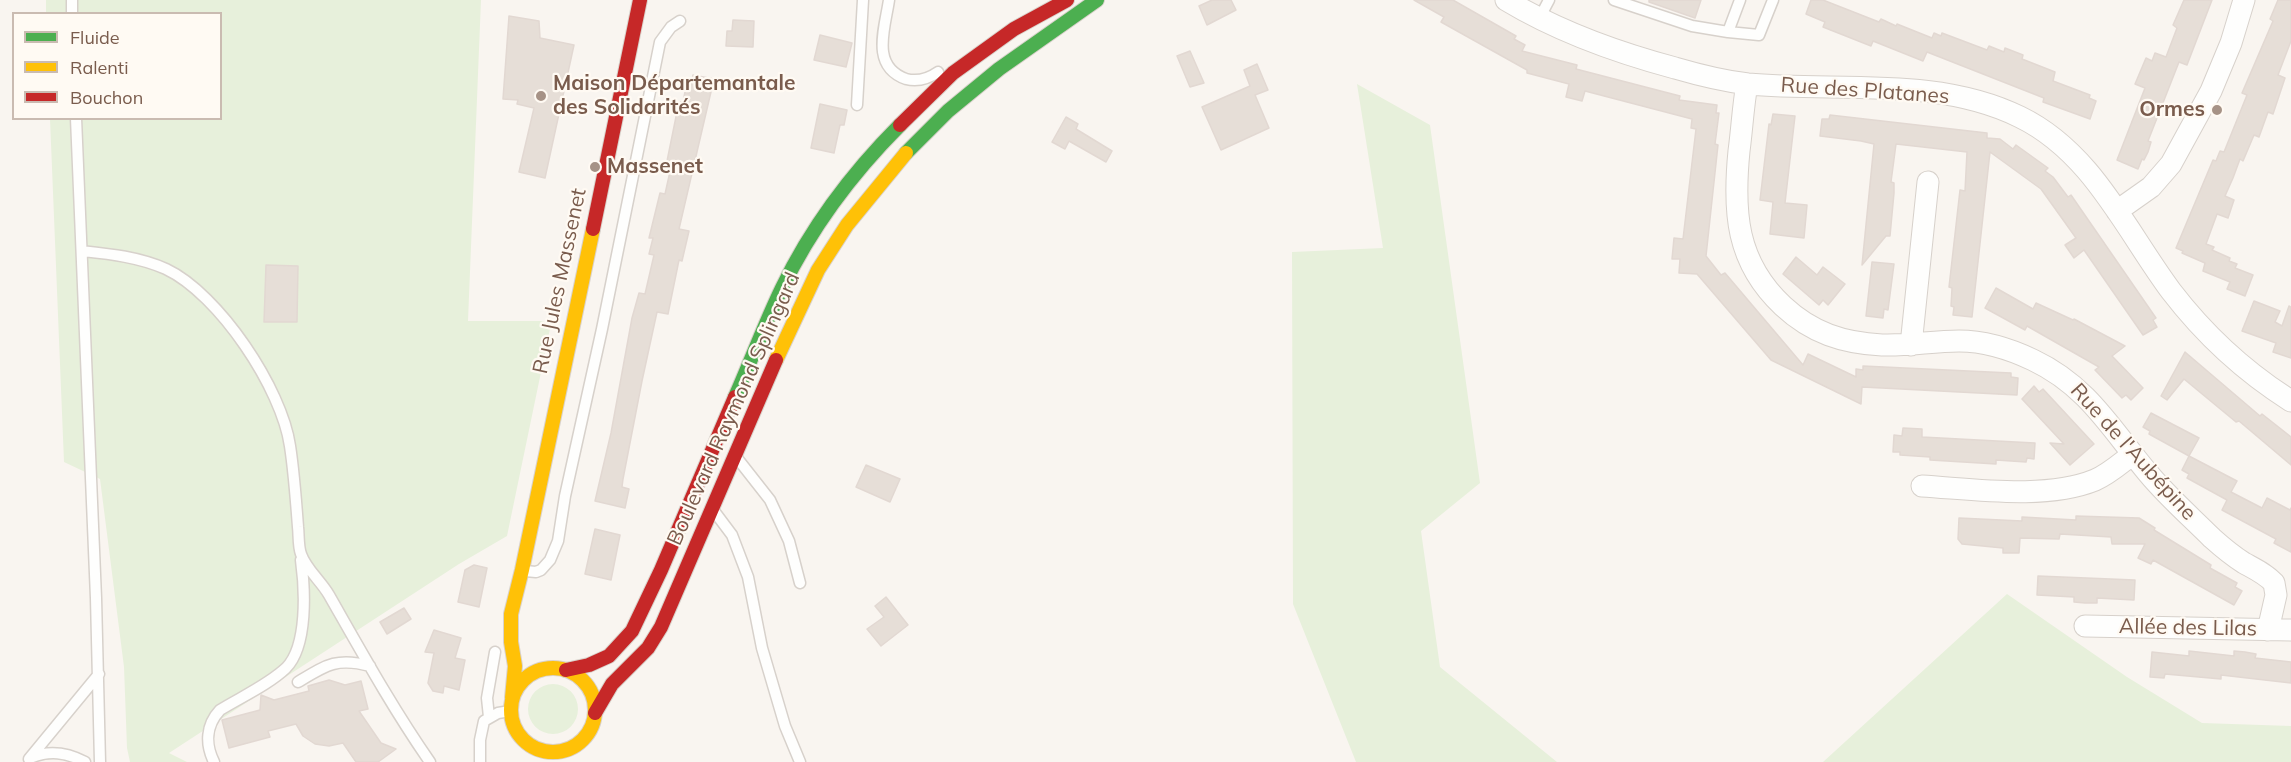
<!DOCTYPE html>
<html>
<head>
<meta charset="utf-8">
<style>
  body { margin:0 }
  #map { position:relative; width:2291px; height:762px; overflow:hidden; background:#f9f5f0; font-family:Mulish,sans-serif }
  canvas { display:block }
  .legend { position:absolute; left:12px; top:12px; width:210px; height:108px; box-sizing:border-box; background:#fffaf3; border:2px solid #cabbb1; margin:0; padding:8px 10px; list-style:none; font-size:18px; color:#7a5c4d }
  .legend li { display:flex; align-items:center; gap:12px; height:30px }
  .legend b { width:30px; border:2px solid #cabbb1 }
</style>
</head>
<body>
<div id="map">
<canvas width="2291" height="762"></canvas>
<ul class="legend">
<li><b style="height:8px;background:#4caf50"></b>Fluide</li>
<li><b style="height:8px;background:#ffc107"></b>Ralenti</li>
<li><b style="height:8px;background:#c62828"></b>Bouchon</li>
</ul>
</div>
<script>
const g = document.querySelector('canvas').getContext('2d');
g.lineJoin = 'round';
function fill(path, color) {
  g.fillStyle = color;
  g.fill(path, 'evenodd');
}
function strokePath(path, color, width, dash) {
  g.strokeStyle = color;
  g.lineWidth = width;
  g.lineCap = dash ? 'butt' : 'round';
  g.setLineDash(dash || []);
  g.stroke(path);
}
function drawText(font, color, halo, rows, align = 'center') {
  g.font = font + ' Mulish,sans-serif';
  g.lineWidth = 4.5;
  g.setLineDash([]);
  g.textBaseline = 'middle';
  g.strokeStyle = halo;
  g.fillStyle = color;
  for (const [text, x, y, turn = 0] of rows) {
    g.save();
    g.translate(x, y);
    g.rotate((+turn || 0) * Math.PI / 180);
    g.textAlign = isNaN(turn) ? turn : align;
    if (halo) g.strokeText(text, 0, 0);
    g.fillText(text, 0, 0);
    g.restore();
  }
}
fill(new Path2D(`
  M46,0H481L468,321H541L551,324L507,536L459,564L169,753L187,762H130L127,748L124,667L100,479L64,462L50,119L220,118V14L46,13Z
  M1357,84L1430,125L1480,483L1421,531L1440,667L1557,762H1356L1293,604L1292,252L1383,248Z
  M2007,594L2127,677L2202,723L2291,726V762H1823Z
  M528 709a25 25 0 1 1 50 0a25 25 0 1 1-50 0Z`), '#e7f0db');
const building = new Path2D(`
  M1212,0H1231L1236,10L1207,25L1199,6Z
  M1414,0H1453L1516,36L1514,39L1525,45L1522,51L1577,65L1576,69L1680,96L1679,100L1717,105L1716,113H1719L1715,144L1718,145L1706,256L1721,275L1725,273L1803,365L1808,354L1856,377V369L1863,370V366L2011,373V377L2018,378L2017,395L1862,387L1861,404L1771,360L1697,274L1679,273L1680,259H1672L1674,238L1683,239L1696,129L1691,128L1692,119L1585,91L1582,101L1566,97L1569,84L1527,73V70L1441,22L1444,17Z
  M1649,0H1701L1695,18L1649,2Z
  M1811,0H1823L1879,22L1881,19L1896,26L1897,24L1932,38L1934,33L1941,36L1942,33L1987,50L1989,46L2004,52L2005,48L2023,55L2022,59L2055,72L2053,81L2090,95L2089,98L2096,101L2090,119L2043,102L2044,98L1927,52L1923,61L1873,41L1871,46L1823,27L1825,22L1806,14Z
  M2184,0H2212L2187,65L2179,62L2148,141L2151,142L2148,152L2144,160L2142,159L2138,169L2117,160L2145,88L2135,84L2146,58L2152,61L2155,53L2166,57L2177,28L2173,25Z
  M2278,0H2291V41L2278,75L2285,78L2273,114L2268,112L2259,137L2254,135L2243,161L2240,159L2233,178L2225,196L2234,200L2228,218L2217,214L2206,244L2214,247L2212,250L2230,258L2229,261L2237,264L2235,268L2253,275L2245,296L2227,289L2230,282L2203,271L2205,263L2182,253L2183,251L2176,248L2213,160L2216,161L2220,151L2224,152L2247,95L2242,93L2273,21L2270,19Z
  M509,16L539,21L540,38L574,45L545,178L519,172L534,108L517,104L518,100L503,99Z
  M733,20L754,21L753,47L726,46L727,31H732Z
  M820,35L852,43L846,67L814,60Z
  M1190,51L1204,83L1190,87L1177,56Z
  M1257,64L1268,90L1255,95L1269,128L1221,150L1202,107L1250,86L1244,70Z
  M693,75L714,79L679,229L689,231L682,261L679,260L668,314L657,312L642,381L623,479L622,487L629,489L625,508L595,501L611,433L632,318L639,293L645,294L654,255L649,254L653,238H649L660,193L665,194L671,167L666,166L679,102H683L685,92L689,93Z
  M820,104L847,110L844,125H840L834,153L811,148Z
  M1773,114L1795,116L1785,203L1807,205L1804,238L1770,234L1773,202L1760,200L1769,124L1771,125Z
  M1830,115L1987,133V138L2000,139L2013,149L2016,145L2048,168L2045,171L2053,177L2068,197L2071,195L2156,318L2153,320L2157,327L2143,335L2084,250L2074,258L2065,245L2076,238L2041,189L1990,152L1972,317L1953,315L1954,307L1951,306L1952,288L1949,287L1960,190L1965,191L1967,152L1896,144L1891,182L1894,183V193L1890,236H1886L1862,265L1874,144L1861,141L1820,136L1822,119H1829Z
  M1066,117L1078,124L1076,129L1112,151L1106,162L1069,141L1065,149L1052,142Z
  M1796,257L1817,275L1823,267L1845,284L1828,305L1823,300L1819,305L1783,274Z
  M1872,262L1894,264L1888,310L1884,309L1883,318L1866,316Z
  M266,265L298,266L297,322H264Z
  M1996,288L2033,309L2036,303L2073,320L2074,319L2125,346L2112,356L2143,388L2131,400L2126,395L2122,398L2095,370L2099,367L2027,326L2025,330L1985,308Z
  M2254,301L2280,311L2275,322L2282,326L2289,306L2291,307V358L2273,352L2276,343L2242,331Z
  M2185,352L2260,416L2262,414L2291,437V465L2239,421L2236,422L2184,379L2167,400L2161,396Z
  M2034,386L2039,392L2043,389L2094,444L2070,465L2050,443L2064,444L2022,399Z
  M2151,413L2199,438L2189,456L2237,481L2231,492L2262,508L2267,498L2290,510L2291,508V552L2274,543L2276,539L2222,510L2227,500L2187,478L2189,474L2182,470L2189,456L2149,434L2150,431L2143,427Z
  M1903,428L1922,429V437L2035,443L2034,459L2027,458L2026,462L1996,460V464L1930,460V457L1900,455V452H1893L1894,435L1902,436Z
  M866,465L900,479L890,502L856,487Z
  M2076,516L2139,518L2155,528L2154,530L2211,565L2210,568L2237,583L2235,587L2242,591L2234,605L2153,560L2151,564L2138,558L2145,544H2112L2111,537L2060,534L2059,539L2020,538L2019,553H2003V548L1962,544L1958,539L1959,518L2022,521V517L2076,520Z
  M595,529L620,535L611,580L585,574Z
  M474,565L487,568L479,607L458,602L465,570Z
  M2038,576L2135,580L2134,600L2097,598V603H2085L2074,602V597L2037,595Z
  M886,597L908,625L881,646L867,629L884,617L875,606Z
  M404,608L411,619L387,634L380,622Z
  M434,630L461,638L455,658L465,660L459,690L444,686L443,693L433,691L428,683L434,653L425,652Z
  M2189,651L2234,656V651L2245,652L2256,654L2255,658L2291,662V683L2221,675V679L2165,674L2164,678L2150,677L2152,652L2189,656Z
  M329,680L345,685L361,681L368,709L359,711L381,743L396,749L378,762H356L343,743L329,746L315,744L303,736L296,724L268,731L270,737L229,748L222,720L260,710L261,695L274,700L309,691L308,686Z`);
fill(building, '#e6ded7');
strokePath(building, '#e2d8d2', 1.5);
const lane = new Path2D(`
  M72,0V14
  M889,0C885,28 870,66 906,79C918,82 928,79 938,72
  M1614,0L1692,26L1728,32L1759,35L1773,0
  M1539,19L1549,0
  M1728,32L1740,0
  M857,105L863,0
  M76,118L96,598L100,762
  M82,251C110,254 139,257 166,269C219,294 282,389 290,446C294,472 296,500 298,527C299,535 298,546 301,554C306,569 321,581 329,595C361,651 393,709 430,762
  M737,458L770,500L789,541L800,583
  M714,511L732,535L748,577L762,648L785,726L800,762
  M525,571L536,572L541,570L550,560L558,541L565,496L602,329L660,42L671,27L680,21
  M298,682C326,665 337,657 370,666
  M489,717L487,698L495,652
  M30,758C49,750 66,752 85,762
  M29,759L99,674
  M214,762C205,744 206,725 220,710C241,697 268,685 286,668C308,646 305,589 301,560
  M480,762V740L484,721L498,713L510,711`);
const street = new Path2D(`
  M1506,0C1559,32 1615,52 1675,68C1699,75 1723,81 1748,84C1837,92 1937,76 2020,117C2092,152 2125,229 2171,291C2204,334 2245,372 2291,401
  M1747,84C1743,106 1742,129 1739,151C1733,212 1736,262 1783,306C1812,333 1843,343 1882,345C1908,346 1933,341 1959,341C1985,341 2010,349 2033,360C2088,386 2111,429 2148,473C2167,496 2191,517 2212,538C2222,547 2233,556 2244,563C2255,569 2266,574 2274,583L2276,595L2268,630
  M2117,211L2151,187L2171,164L2211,91L2231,43L2244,0
  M1911,345L1928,182
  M1922,486C1973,489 2046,500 2095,480C2109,474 2121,463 2133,454
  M2085,626L2291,630`);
const fast = new Path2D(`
  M906,153L948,111L999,69L1097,0
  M735,397C751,361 765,323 782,288C811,228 853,172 900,125`);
const slow = new Path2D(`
  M776,360L818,270L847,225L906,153
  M511 710a42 42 0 1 1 84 0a42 42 0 1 1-84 0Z
  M512,698L515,666L511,642V614L522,570L593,229`);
const jam = new Path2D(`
  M900,125L953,73L1014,29L1067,0
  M593,229L640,0
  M566,670L589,665L609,656L632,631L661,570L735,397
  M595,713L612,684L648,648L661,627L776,360`);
strokePath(lane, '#d7d1cb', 13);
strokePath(street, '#d7d1cb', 23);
strokePath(fast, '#d9d2cb', 16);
strokePath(slow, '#d9d2cb', 16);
strokePath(jam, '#d9d2cb', 16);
strokePath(lane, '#fefefd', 10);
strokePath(street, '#fefefd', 21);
strokePath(fast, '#4caf50', 14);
strokePath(slow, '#ffc107', 14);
strokePath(jam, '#c62828', 14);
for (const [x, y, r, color] of [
  [541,96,6,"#a69286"],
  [2217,110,6,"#a69286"],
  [595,167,6,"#a69286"]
]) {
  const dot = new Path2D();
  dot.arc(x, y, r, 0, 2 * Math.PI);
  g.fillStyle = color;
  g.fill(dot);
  strokePath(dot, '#fffaf3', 2);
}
drawText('bold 21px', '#7a5c4d', '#fffaf3', [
  ["Maison Départemantale",553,84],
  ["des Solidarités",553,108],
  ["Ormes",2205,110,"right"],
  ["Massenet",607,167]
], 'left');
drawText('21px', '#7a5c4d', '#fffaf3', [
  ["Rue des Platanes",1865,91,4],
  ["Rue Jules Massenet",560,281,-78],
  ["Boulevard Raymond Splingard",734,409,-66],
  ["Rue de l'Aubépine",2133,452,48],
  ["Allée des Lilas",2188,628,1]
]);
</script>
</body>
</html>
